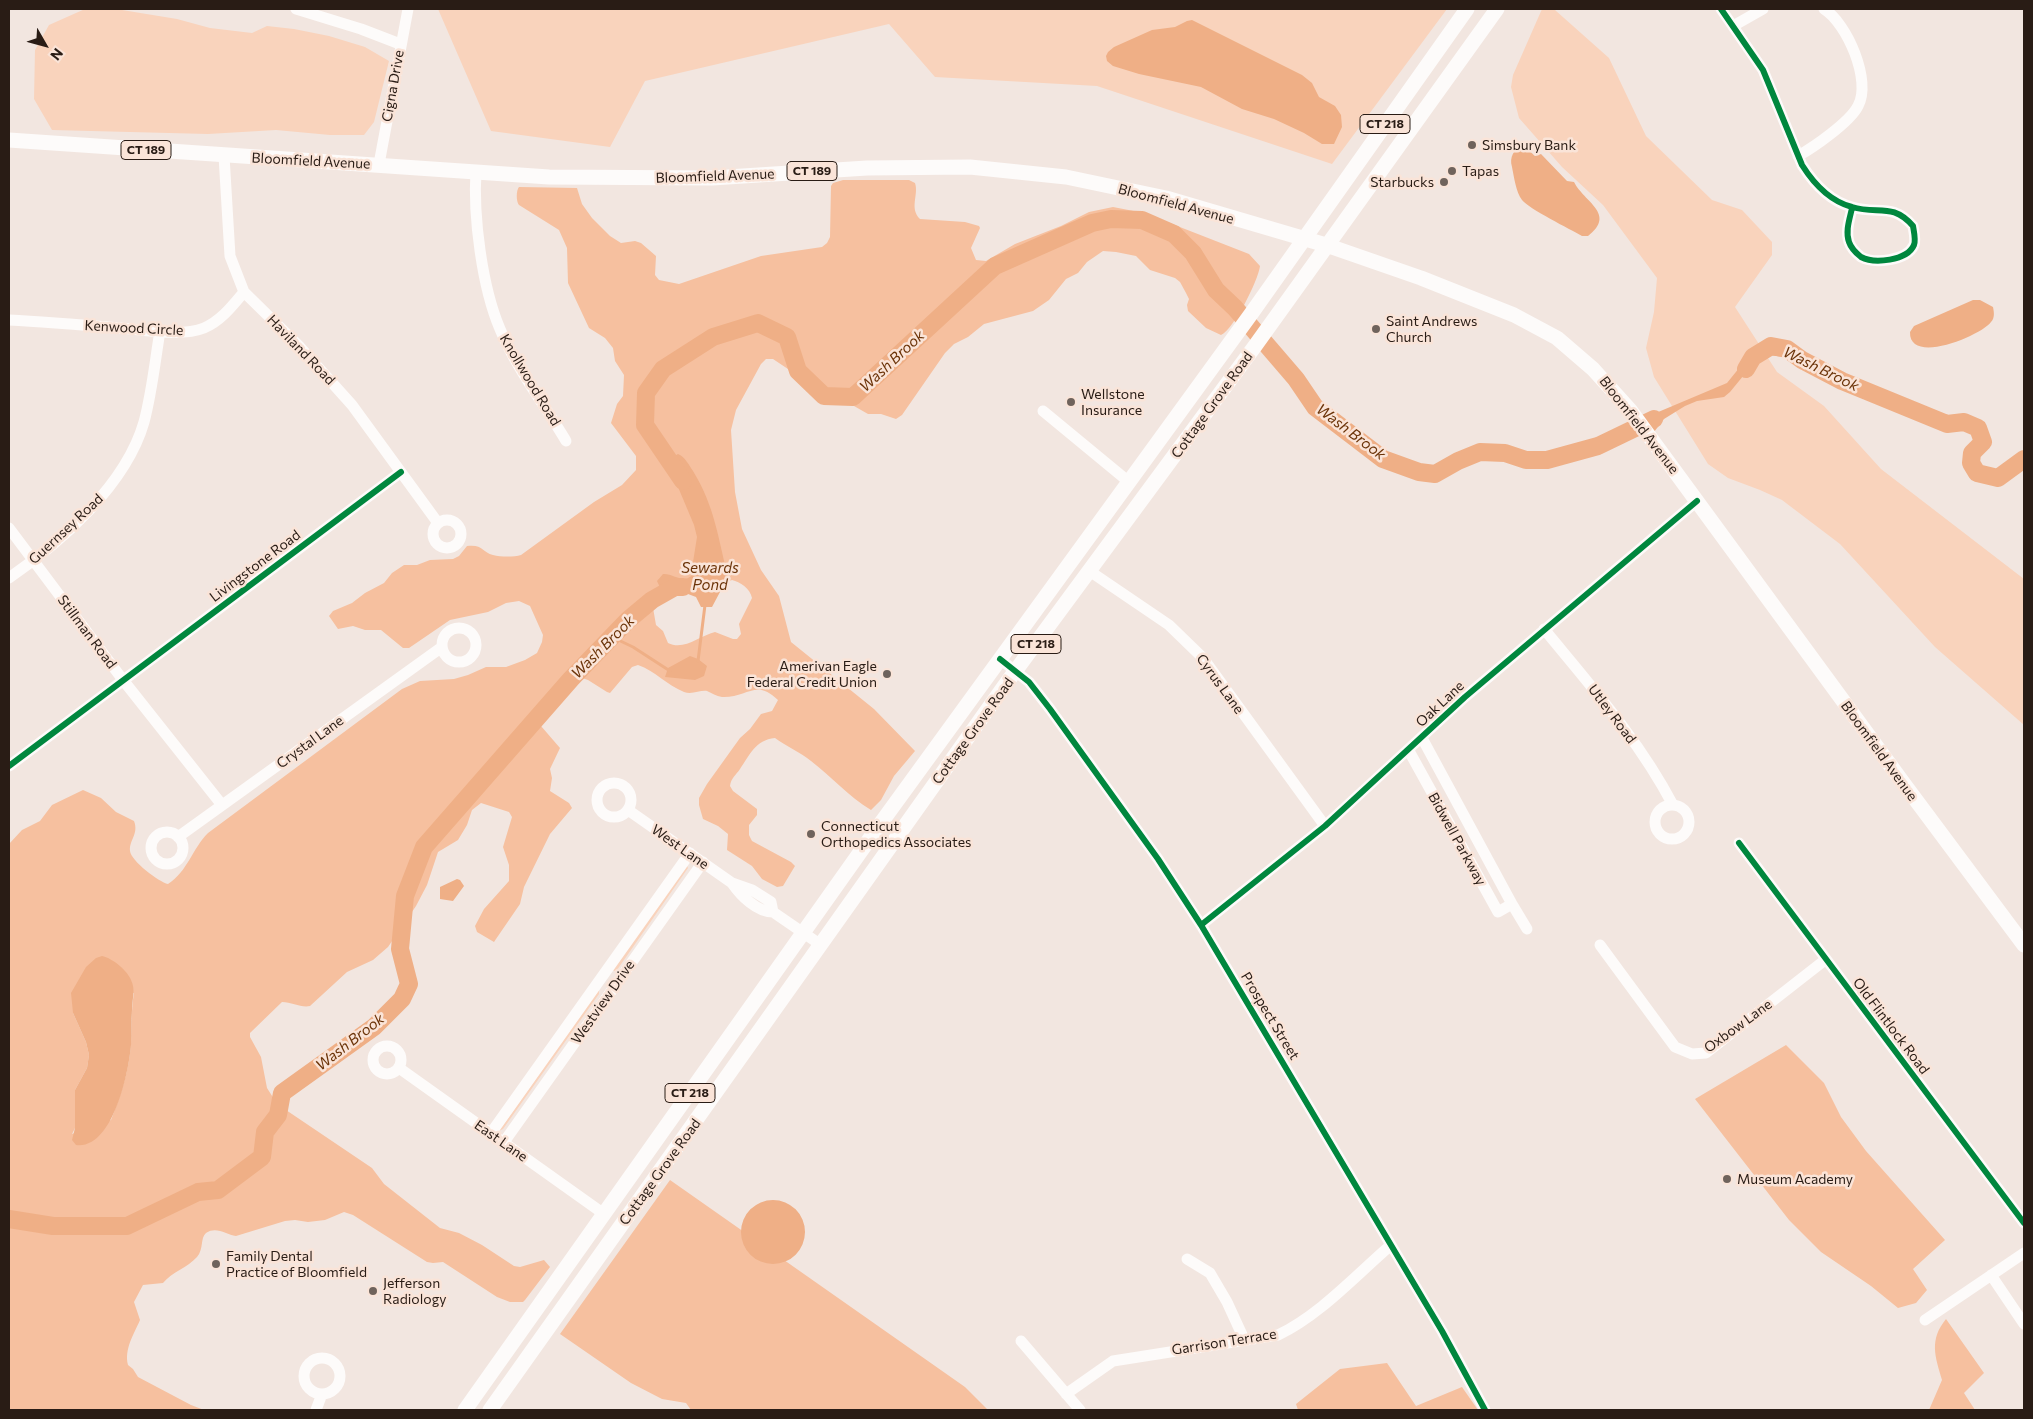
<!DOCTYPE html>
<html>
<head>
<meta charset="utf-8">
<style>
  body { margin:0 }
  #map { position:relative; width:2033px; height:1419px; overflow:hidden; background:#f2e6e0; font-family:Commissioner,sans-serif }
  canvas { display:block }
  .frame { position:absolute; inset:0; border:10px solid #291c15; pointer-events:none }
  .north { position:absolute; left:20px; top:20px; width:50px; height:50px; -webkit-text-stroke:4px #fae4d8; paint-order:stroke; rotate:128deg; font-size:14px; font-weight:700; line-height:20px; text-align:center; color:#291c15 }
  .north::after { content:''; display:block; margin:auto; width:18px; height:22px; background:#291c15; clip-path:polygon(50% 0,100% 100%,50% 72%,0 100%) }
</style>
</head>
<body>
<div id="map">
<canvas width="2033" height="1419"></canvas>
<div class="frame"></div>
<div class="north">N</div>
</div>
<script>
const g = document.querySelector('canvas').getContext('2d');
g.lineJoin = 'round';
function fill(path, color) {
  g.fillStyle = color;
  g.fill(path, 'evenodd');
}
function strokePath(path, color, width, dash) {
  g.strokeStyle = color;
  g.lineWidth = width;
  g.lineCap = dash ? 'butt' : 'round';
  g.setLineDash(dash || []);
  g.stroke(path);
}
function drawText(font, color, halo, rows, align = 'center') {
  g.font = font + ' Commissioner,sans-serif';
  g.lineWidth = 5;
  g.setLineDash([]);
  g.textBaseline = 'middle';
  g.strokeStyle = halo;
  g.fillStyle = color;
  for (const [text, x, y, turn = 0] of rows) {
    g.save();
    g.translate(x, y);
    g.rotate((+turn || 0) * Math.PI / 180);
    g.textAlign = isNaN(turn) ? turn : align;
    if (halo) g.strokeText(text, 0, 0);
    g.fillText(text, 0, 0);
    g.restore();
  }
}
fill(new Path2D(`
  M85,9H116L177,19L210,28L252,33L267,26L294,29L329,36L365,47L389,61L374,122L364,135H330L276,130L208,134L52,130L34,99L35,50L49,25Z
  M438,9H1447L1332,164L1097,86L935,77L889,24L645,81L610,147L491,131Z
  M1542,9L1555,10L1609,58L1646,136L1712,200L1742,210L1772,242V255L1735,307L1777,372L1824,406L1881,469L2024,579V725L1935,647L1840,544L1782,500L1760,490L1728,478L1708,464L1654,377L1646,348L1654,312L1657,278L1603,205L1562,167L1519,118L1511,87L1513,75Z
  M686,864L688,868L617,970L614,971L612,969Z
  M599,989V994L503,1129L499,1131Z`), '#f9d3bc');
fill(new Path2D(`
  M843,180H909L915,183C919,195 909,208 920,219L965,222L979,226L980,228L971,248L976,260L986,261L1015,244L1061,226L1089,212L1113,207L1144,213L1249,254L1260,266C1258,281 1234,329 1221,335L1206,328L1188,311L1187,305L1189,299L1186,293L1180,282L1175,278L1150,270L1136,256L1116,252L1103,251L1087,262L1078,273L1066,279L1049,300L1033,311L984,324L968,337L954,344L945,353L902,415L896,419L881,414H868L833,394L813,390L794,373L773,359H766L761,364L736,410L731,430L735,492L742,529L761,570L779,596L791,642L874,709L915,751L894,776L881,800L871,810C849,797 831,776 811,761C800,752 786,746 775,738C755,740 750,755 740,769C736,775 731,778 730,786L733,791L757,809V815L749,825V835L752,841L791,862L795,866L783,886L777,887L762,879L752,866L727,850L728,834L718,826L703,819L699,805V798L707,784L740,738L750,729L761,714L772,711L778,700C756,678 747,698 722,697C716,696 712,693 707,691C700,690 692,695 684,692C667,685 655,671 638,665L632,667L610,693L607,692L588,680L582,678L558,702L541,726L560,748L550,769L552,778L550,791L569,803L572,808L550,834L524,887L520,904L496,939L494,942L477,932L475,926L484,909L509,881V865L503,847L512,817L509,812L481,803L472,810L467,825L458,840L438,852L427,885L416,906L388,947L373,960L347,972L310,1006C301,1008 292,1002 282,1002L250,1033V1037L261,1057L267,1088L274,1099L286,1110L372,1168L384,1184L440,1228L459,1233L482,1245L514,1266L520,1267L544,1260L550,1267L525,1300L523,1302H510L497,1297L443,1262L433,1263L427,1262L353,1215L344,1212L325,1220L308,1222L295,1220L285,1221L236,1236C226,1235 217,1226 206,1233C200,1238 204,1249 197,1257C187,1268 172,1272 163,1283L143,1285L134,1302L140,1320C134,1334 124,1349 128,1365L133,1369L138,1377L191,1405L204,1410H9V844L22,830L40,821L52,805L83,790L101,798L116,812L134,821C139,834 129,840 130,851C131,861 159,882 168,884C188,871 192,849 208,833L402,689L420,681L454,679L468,675L486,667H506L525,660L537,653L542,642L543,635L530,606L519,601L506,603L488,612L450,620L409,648H403L381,630H365L353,626L338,629L329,616L333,611L352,603L365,593L384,583L392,573L404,565H417L430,560L453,559L459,556L467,546C483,544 482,552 493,555C501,557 514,557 521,555L594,502L622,485L636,470V456L611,423L617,404L623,396L624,375L615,361L613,348L605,338L589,328L568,283L567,248L559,230L519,205C516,202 516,190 519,187L577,188L582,204L592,218L610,236L621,243L635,241L641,243L656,256L655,275L659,280L679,284L761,256L822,247L827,243L830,237L831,186L833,183ZM732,580C740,582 750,588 752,598L739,624L741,634L737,639H733L715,632C699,636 684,651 668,643L663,631L656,625L652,602L672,591L696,595ZM134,993C131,1010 132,1026 131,1044C129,1070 121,1095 111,1120L72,1134L75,1128V1090L87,1068L89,1055L86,1042L73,1013Z
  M1786,1045L1824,1083L1841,1117L1866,1151L1945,1240L1913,1269L1927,1290L1916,1303L1898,1308L1871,1286L1821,1252L1789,1220L1695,1099Z
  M670,1180L965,1387L988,1410H691L686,1403L662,1399L631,1383L560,1334Z
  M1946,1319L1984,1373L1964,1393L1975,1410H1929L1942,1380C1935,1356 1929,1340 1946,1319Z
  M1387,1363L1416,1406L1462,1387L1478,1410H1298L1296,1404L1340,1369Z`), '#f6c09f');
fill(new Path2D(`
  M1192,20L1302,75L1312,83L1319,97L1335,106L1341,115L1342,127L1334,144H1322L1304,133L1274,119L1242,109L1201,87L1139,74L1113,66L1107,61L1106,56L1108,52L1114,47L1152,30L1175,27L1187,21Z
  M1523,145L1535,156L1541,154L1567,181L1574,182C1584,202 1617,214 1588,236H1582C1570,229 1529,209 1522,200C1516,192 1514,177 1512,167C1509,157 1514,149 1523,145Z
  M1973,300H1980L1993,307C1994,312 1995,318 1991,322C1982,335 1909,366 1910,332L1914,326Z
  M1784,346L1811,357L1807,365L1793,358L1768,355L1757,359L1730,392L1724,397L1697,401L1685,406L1664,419L1654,432L1644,418L1727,383L1748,357L1753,353Z
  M678,454C685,457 689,465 693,471C715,507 718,538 728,577L712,607H701L696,597L688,594L665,598L657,581L663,574C674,573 684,586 694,573L693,562L697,537L694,525L678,487L668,470L671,458Z
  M690,656L698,659L707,666L704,676L695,680L665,677L668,668Z
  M457,879L460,880L464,886L453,901L440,899V887Z
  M102,956C112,958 127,970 131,980C136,990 132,999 132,1010C131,1022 132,1033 131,1045C129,1071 113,1150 76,1145L72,1140L75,1128V1090L87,1068L89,1055L86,1042L73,1013L71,993L86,967L96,958Z
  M741 1232a32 32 0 1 1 64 0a32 32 0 1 1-64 0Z`), '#efaf86');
strokePath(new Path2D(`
  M612,637L633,647L670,671
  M698,661L705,605`), '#efaf86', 3);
strokePath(new Path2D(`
  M1746,369L1753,357L1771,346L1787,349L1802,360L1842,381L1947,424L1964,422L1978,428L1983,442L1972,453L1971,463L1977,473L1998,478L2024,459
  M683,481L645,425L646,393L663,369L713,337L758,323L787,337L798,371L824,396L853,397L995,266L1092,223L1111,219L1142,220L1174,234L1193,253L1216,290L1235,308L1296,379L1315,407L1383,459L1419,472L1435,474L1458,461L1480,452L1505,453L1526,460H1547L1598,446L1654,419
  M9,1219L53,1226H127L198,1192L218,1190L262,1157L265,1132L278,1115L282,1093L374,1027L402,999L409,984L400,949L405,896L424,847L571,679L628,620L652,600L675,587H683`), '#efaf86', 18);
strokePath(new Path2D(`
  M296,9L361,29L400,44
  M1721,9L1763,70L1802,165C1814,184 1829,201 1852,207C1878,215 1892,202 1913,226C1914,232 1916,240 1914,245C1907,261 1874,264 1861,257C1856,253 1851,248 1849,242C1845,231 1850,218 1852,208
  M1733,26L1763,9
  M224,156L230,256L244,292L299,346L352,405L438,523
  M1798,156C1814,147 1850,122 1858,106C1872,81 1847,23 1824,9
  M379,164L408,9
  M476,171C473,216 482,287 500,329C516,368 544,404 566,441
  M9,320C46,322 83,325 120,328C144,330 182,337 204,328C221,321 233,305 244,292
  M1043,411L1129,482
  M433 534a14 14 0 1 1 28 0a14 14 0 1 1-28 0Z
  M9,528L123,680L222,805
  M1088,570L1169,625L1203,658L1325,826
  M9,578C61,542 126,485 144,422C152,392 155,361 160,331
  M442 645a17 17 0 1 1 34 0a17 17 0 1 1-34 0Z
  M1544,629C1590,685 1639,740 1673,805
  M1000,659L1029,682L1050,709L1158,859L1201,925L1442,1331L1485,1410
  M1409,751L1498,912L1512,904L1422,738
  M9,766L401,472
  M597 800a17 17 0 1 1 34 0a17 17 0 1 1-34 0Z
  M1655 822a17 17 0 1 1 34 0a17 17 0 1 1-34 0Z
  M628,810L732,883L752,890L771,902L773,912
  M151 848a16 16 0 1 1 32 0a16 16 0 1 1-32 0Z
  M178,837L442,647
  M1739,843L2024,1223
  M732,883C741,896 757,912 773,912L821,945
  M1512,904L1527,929
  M1201,925L1325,826L1465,697L1697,501
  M1600,945L1675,1047L1692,1054L1706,1053L1825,960
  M373 1060a14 14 0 1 1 28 0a14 14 0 1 1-28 0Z
  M399,1068L604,1214
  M491,1133L690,853
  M504,1142L703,862
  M1187,1259L1210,1273L1227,1302L1244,1339
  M1991,1275L2024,1324
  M1925,1320L2024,1253
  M1021,1341L1080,1410
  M304 1376a18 18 0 1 1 36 0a18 18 0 1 1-36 0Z
  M1066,1394L1113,1361L1278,1335C1320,1315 1356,1275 1391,1245
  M316,1410L322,1394`), '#fdfbfa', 11);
strokePath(new Path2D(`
  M9,140L549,177L712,178L867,168L970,167L1066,177L1166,198L1326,245L1421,278L1514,315L1557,338L1593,369L1630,410L1904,784L2024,945
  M465,1410L878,827L1251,314L1467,9
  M490,1410L1005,685L1255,346L1497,9`), '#fdfbfa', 15);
strokePath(new Path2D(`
  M1721,9L1763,70L1802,165C1814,184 1829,201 1852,207C1878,215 1892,202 1913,226C1914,232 1916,240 1914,245C1907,261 1874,264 1861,257C1856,253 1851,248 1849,242C1845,231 1850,218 1852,208
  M1000,659L1029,682L1050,709L1158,859L1201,925L1442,1331L1485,1410
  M9,766L401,472
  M1739,843L2024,1223
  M1201,925L1325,826L1465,697L1697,501`), '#00873e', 6);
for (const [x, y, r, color] of [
  [1472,145,5,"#6f635c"],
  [1452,171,5,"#6f635c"],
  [1444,182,5,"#6f635c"],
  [1376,329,5,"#6f635c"],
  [1071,402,5,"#6f635c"],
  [887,674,5,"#6f635c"],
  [811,834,5,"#6f635c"],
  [1727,1179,5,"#6f635c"],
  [216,1264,5,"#6f635c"],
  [373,1291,5,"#6f635c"]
]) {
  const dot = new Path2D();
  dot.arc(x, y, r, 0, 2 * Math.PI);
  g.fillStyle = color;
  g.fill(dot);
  strokePath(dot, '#fae4d8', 2);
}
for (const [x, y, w] of [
  [1385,124,50],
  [146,150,50],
  [812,171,50],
  [1036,644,50],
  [690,1093,50]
]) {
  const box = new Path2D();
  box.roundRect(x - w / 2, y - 9.5, w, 19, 4);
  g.fillStyle = '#fae4d8';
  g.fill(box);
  strokePath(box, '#291c15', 1);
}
drawText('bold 12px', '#291c15', null, [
  ["CT 218",1385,124],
  ["CT 189",146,150],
  ["CT 189",812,171],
  ["CT 218",1036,644],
  ["CT 218",690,1093]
]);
drawText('14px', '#291c15', '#fae4d8', [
  ["Cigna Drive",393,86,-80],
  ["Bloomfield Avenue",311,161,3],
  ["Bloomfield Avenue",715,176,-2],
  ["Bloomfield Avenue",1176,204,15],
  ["Kenwood Circle",134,328,3],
  ["Haviland Road",301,350,46],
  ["Knollwood Road",530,380,59],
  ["Cottage Grove Road",1212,405,-54],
  ["Bloomfield Avenue",1639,425,52],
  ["Guernsey Road",66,529,-43],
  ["Livingstone Road",255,566,-37],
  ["Stillman Road",87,632,53],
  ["Cyrus Lane",1220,684,54],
  ["Oak Lane",1440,704,-43],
  ["Utley Road",1612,714,53],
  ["Cottage Grove Road",973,731,-54],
  ["Crystal Lane",310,742,-36],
  ["Bloomfield Avenue",1879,751,54],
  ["Bidwell Parkway",1457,839,61],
  ["West Lane",680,847,35],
  ["Westview Drive",603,1002,-55],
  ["Prospect Street",1270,1016,59],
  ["Oxbow Lane",1738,1026,-36],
  ["Old Flintlock Road",1891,1026,53],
  ["East Lane",501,1141,35],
  ["Cottage Grove Road",660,1172,-54],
  ["Garrison Terrace",1224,1342,-9]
]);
drawText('14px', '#291c15', '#fae4d8', [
  ["Simsbury Bank",1482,145],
  ["Tapas",1462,171],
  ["Starbucks",1434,182,"right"],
  ["Saint Andrews",1386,321],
  ["Church",1386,337],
  ["Wellstone",1081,394],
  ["Insurance",1081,410],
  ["Amerivan Eagle",877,666,"right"],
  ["Federal Credit Union",877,682,"right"],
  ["Connecticut",821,826],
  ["Orthopedics Associates",821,842],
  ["Museum Academy",1737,1179],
  ["Family Dental",226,1256],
  ["Practice of Bloomfield",226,1272],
  ["Jefferson",383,1283],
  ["Radiology",383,1299]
], 'left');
drawText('italic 15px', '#6c3409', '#fae4d8', [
  ["Wash Brook",892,361,-43],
  ["Wash Brook",1821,369,26],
  ["Wash Brook",1351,432,37],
  ["Sewards",710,568],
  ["Pond",710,585],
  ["Wash Brook",603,647,-45],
  ["Wash Brook",350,1042,-38]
]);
</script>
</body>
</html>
